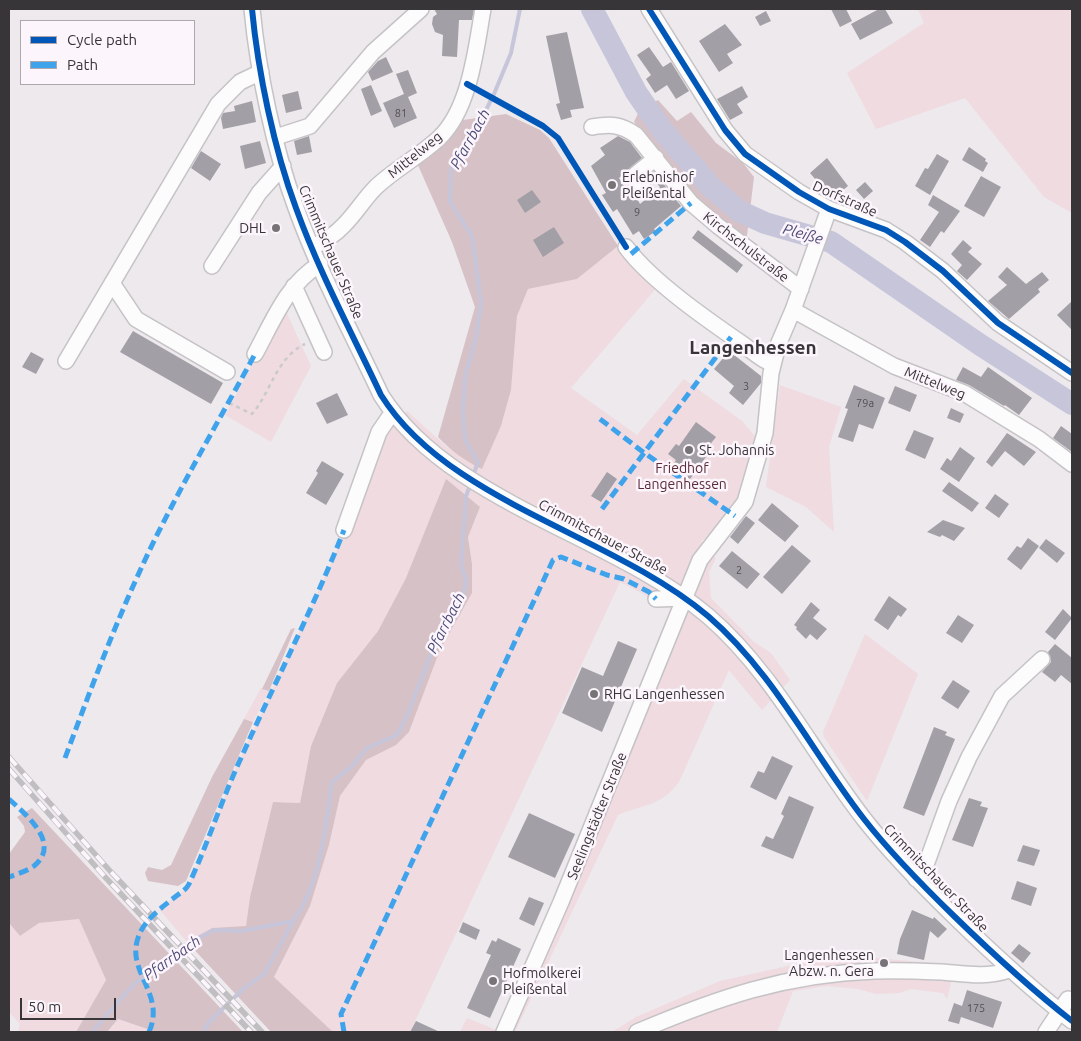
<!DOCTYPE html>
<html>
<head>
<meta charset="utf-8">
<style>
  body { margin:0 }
  #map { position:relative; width:1081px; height:1041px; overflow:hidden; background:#ede9ed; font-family:Ubuntu,sans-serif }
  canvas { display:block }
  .frame { position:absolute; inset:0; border:10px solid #383538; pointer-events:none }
  .legend { position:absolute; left:20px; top:20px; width:175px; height:65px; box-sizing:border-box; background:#fcf5fc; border:1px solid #aea8ae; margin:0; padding:6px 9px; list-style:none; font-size:15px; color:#383538 }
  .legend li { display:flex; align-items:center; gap:10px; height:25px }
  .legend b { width:25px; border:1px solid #aea8ae }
  .scale { position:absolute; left:20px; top:998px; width:96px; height:22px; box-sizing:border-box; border:2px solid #383538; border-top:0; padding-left:6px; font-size:15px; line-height:18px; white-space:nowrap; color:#383538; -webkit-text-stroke:4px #fcf5fc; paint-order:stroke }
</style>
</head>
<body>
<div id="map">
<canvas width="1081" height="1041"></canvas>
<div class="frame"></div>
<ul class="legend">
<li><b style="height:6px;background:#0057b8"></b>Cycle path</li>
<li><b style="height:6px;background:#3fa3ec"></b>Path</li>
</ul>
<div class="scale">50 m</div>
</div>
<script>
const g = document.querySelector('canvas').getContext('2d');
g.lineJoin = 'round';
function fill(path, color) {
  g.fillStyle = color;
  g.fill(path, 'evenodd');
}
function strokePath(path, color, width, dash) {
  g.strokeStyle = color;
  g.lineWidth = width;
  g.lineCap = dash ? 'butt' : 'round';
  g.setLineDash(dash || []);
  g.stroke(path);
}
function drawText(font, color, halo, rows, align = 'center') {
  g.font = font + ' Ubuntu,sans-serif';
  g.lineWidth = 5;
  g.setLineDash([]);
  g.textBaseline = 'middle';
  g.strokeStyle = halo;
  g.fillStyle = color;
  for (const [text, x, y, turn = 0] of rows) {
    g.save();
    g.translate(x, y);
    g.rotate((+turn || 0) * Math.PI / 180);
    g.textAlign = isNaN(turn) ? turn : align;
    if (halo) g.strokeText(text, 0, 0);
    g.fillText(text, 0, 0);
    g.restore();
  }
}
fill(new Path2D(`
  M918,9H1072V213L1044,197L965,98L876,129L847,73L924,23Z
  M618,246L638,270L658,286L571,388L637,435L684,379L742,421L757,439L745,486L734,509L701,542L716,558L709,572L711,598L754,642L771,653L790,680L762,710L729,670L679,782C660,807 644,804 618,815L515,1032H505L601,809L671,608L620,582L410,1032H333L274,977L310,906L329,845L340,796L366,760L396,745L409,732L440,650L472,593V565L468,537L480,507L406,578L378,631L337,683L311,746L300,803L273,802L250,897L246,927L212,928L187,942L159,909L188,887L239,761L335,555L384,438L407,411L448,448L482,469L501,426L511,390L517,316L528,289L577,279Z
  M284,307L311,366L271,442L225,415Z
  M780,385L841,407L829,447L834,532L806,507L766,487Z
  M865,634L918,674L867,801L824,737L823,732Z
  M261,688L269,691L253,722L244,719Z
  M79,919L106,980L76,1032H18L20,1024L9,1012V923L20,936L39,923Z
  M853,956L955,965L947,999L943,993L911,989L899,993L876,994L858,989L827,986L793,991L777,1032H612L636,1017L720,981L806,962Z
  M467,1018L501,1032H460Z
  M118,1019L156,1032H107Z`), '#efdbe0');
fill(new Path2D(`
  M658,100L677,121L691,112L716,143L743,163L754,177L746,244L701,204L634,122L640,109Z
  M506,114L540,130L549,138L618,246L577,279L528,289L517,316L511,390L501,426L482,469C465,461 451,451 438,437L475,307L452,242L417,163L448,139L463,120Z
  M446,479L480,507L468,537L472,564V593L440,650L409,732L396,745L366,760L340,796L329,845L310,906L274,977L333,1032H271L187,942L212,928L246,926L250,897L273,802L300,803L311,746L337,683L378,631L406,578Z
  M295,628L269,691L262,689L291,629Z
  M244,719L253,722L186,881L178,886L148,881L145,873L148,867L162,870L171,865L212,777Z
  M32,808L243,1032H156L118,1019L107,1032H76L106,980L79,919L39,923L20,936L9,923V854L25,832L24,826L17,817Z`), '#d6c1c6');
strokePath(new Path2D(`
  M473,476L478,462L465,440L463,412L465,376L476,338L481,303L472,236L450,202L451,168L477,128L494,94L511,53L520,9
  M92,1032L134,984L187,944L214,930L242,931L293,921C321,883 325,828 332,782L351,767L367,748L397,735L406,718L440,631L463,596L466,581L461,564L463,538L466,496L471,483
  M204,1032L208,1023L242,990L264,974L293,921`), '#c6c5da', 4);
strokePath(new Path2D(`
  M592,9L636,92L662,130L710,186L739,211L765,223L831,242L979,344L1072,404`), '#c6c5da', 22);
fill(new Path2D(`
  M434,9H474L472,20H459L457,57L442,56L443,35L435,32L432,24L433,17L437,14Z
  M831,9H846L852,21L840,27Z
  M879,9H885L893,23L860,40L851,24Z
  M766,11L771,21L760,26L755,17Z
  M725,24L742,45L727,54L733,63L719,72L699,41Z
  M567,32L584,108L570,110L572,117L561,120L556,104L560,103L546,36Z
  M649,47L663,67L671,62L689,91L676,99L667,85L655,93L646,79L651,75L637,55Z
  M386,57L393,72L372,81L368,72L378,61Z
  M408,70L417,93L408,97L417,118L394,128L383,103L404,94L396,74Z
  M371,85L382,111L371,116L361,89Z
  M742,86L748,97L737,104L743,113L730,120L717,99Z
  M298,91L302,109L286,113L282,95Z
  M252,101L256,122L223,129L221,118L223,113L235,111L234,106Z
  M309,136L312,152L297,155L294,141Z
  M618,136L630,142L642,158L619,178L631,198L635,195L640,204L660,187L649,175L654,172L681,206L654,229L656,231L644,239L639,231L633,235L617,209L613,212L602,195L606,193L591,166L605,155L600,148Z
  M260,141L266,163L245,169L240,146Z
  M969,147L986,159L985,161L988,163L983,172L962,160Z
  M201,151L221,164L210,181L191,168Z
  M937,154L949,161L930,195L915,186L925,168L928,169Z
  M827,158L848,186L832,199L810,173Z
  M981,176L1001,187L984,217L964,206Z
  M865,182L873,191L864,199L856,190Z
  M532,190L541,202L525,213L517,200Z
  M933,195L960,211L944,233L941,231L930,247L920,240L939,212L928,205Z
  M554,227L564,243L543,257L533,240Z
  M698,230L743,265L737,273L692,238Z
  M963,240L972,248L968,252L982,264L967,280L957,271L962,265L951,254Z
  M1007,267L1026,284L1042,272L1049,280L1038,289L1040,292L1009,319L988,301L1007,285L998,277Z
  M1072,301V330L1057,315Z
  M133,331L223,383L211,404L120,352Z
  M729,351L761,376V383L743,405L729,393L734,386L714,369Z
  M31,352L44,359L36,374L22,367Z
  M963,367L981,377L988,367L1032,398L1019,415L1005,405L1004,406L969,385L956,380Z
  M854,385L885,398L873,429L859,424L853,442L838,437L848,409L845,408Z
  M895,386L917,395L910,412L888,403Z
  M337,393L348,415L327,424L316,403Z
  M951,408L964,414L960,423L947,418Z
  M696,422L716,437L705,451L708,454L690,479L672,466L676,460L668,454L676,444L679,446Z
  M1061,426L1072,434V452L1053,438Z
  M914,430L934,438L925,459L905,450Z
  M1007,433L1036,452L1024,466L1005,451L992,467L986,462Z
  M960,447L975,458L959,482L940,469L947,458L951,461Z
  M322,461L344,474L326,505L306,493L318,473L316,471Z
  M607,472L617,479L601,502L591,496Z
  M949,482L979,503L972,512L942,491Z
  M995,494L1009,504L999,518L985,508Z
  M772,503L799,526L785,542L758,520Z
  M746,516L755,523L738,544L730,537Z
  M943,520L965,528L954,541L942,535L940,537L927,532Z
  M1028,538L1039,546L1021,570L1007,559L1017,546L1021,548Z
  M1046,539L1065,553L1057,563L1039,548Z
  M792,545L811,561L782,594L763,577Z
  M732,551L760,574L747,589L719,566Z
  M889,596L907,609L901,617L898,615L888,630L874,620Z
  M811,602L820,610L813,618L827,629L817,640L810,634L806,639L796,629L797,627L794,625Z
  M1063,609L1072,618L1055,640L1045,632Z
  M958,615L974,625L962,643L946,633Z
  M618,641L637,649L602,732L562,713L582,667L603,676Z
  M1055,644L1072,658V684L1061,675L1055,682L1042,672L1051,662L1048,652Z
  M953,680L970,691L958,709L941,698Z
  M934,727L947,732L945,735L955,739L924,816L903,808Z
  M772,756L793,766L776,800L750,787L758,771L764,773Z
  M789,796L814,807L793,859L761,846L766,836L773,839L784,816L781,814Z
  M969,798L982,802L980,806L988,808L973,847L952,840Z
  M529,813L575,834L555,878L508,857Z
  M1023,845L1040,850L1034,866L1017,861Z
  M1017,881L1037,888L1031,906L1011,899Z
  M529,897L544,903L534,926L519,919Z
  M912,910L933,919L934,917L947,929L938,938L930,931L924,960L897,954L900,939Z
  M463,922L480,930L476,940L459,932Z
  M498,938L521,949L490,1018L467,1008L491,955L486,953L492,940L496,942Z
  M1019,944L1031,953L1023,963L1011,953Z
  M967,990L1002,1002L993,1028L961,1017L959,1024L948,1021L954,1003L962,1006Z
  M416,1021L440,1032H410Z`), '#a39fa6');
const minor = new Path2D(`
  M252,9C258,72 274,149 296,208C319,272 352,333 381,395C448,502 611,534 708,616C773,672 812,752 864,819C892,855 923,886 955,917C993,954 1031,989 1072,1021
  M649,9L725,130L745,154L799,192L829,209L886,230L905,242L943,271L998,323L1072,373
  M592,127C610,124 620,124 636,135L691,203L718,226L801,289
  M276,137L310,126L373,52L421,9
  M643,187L636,174L656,158
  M313,247C324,241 335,235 344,225C356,213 364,199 376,187C395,169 420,156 439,138C470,109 476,48 483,9
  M626,247C651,281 709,321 744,345C753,352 763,361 773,364
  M212,266L259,193L283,166
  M112,283L136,319L227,372
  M294,286L324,352
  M793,310L894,366L964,393L1039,439L1072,464
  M255,354C273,321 287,284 320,264
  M66,361L218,104L240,82L261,72
  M344,530L379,432L392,413
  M656,599L685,598
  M916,879L927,862L949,801L969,757L1002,696L1042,659
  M504,1032L561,902L700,560L745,502L765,433L771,373L778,345L793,310L829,209
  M637,1032C717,998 786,974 874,971C897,970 919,971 942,972C966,974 986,978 1009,970
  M1046,1032L1068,999`);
strokePath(minor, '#c6c3c6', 18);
strokePath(new Path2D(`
  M479,91L543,126L558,138L618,235
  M229,403L252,414C271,392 276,358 305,344`), '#cbcacb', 2.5, [4, 4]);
strokePath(minor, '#fcfcfc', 15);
const rail = new Path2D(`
  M9,757L111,872L262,1032
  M9,769L105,877L251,1032`);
strokePath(rail, '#c0bec0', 5.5);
strokePath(rail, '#fcf5fc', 4, [11]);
strokePath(new Path2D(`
  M631,254L691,203
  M600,419L643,452L735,516
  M602,509L731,337
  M65,758C93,683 121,608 156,537C187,475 222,415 255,354
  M9,799C25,814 62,843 34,866C27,871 17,874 9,877
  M149,1032C166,994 126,972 138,938C143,921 161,908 175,897C180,893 186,890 189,884C208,843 222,799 241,758C275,682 314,607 344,530
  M344,1032L341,1014L553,560L561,557L607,575L624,579L649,592L656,599`), '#3fa3ec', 5, [10, 5]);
strokePath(new Path2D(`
  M252,9C258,72 274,149 296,208C319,272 352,333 381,395C448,502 611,534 708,616C773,672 812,752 864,819C892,855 923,886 955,917C993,954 1031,989 1072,1021
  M649,9L725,130L745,154L799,192L829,209L886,230L905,242L943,271L998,323L1072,373
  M467,84L543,126L558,138L626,247`), '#0057b8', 6);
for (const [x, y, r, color] of [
  [612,185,5,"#777477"],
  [276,228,5,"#777477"],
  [689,450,5,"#777477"],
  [594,694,5,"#777477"],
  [884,963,5,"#777477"],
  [493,981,5,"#777477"]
]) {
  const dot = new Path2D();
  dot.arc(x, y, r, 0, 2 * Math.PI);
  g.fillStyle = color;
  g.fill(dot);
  strokePath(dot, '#fcf5fc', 2);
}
drawText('11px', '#535054', null, [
  ["81",401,113],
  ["9",637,212],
  ["3",746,386],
  ["79a",865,403],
  ["2",739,570],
  ["175",976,1008]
]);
drawText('14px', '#383538', '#fcf5fc', [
  ["Mittelweg",415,155,-39],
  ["Dorfstraße",845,199,24],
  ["Kirchschulstraße",746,247,38],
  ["Crimmitschauer Straße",331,252,67],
  ["Mittelweg",935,383,22],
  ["Crimmitschauer Straße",603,537,28],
  ["Seelingstädter Straße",597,816,-68],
  ["Crimmitschauer Straße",936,878,46]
]);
drawText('14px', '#383538', '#fcf5fc', [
  ["Erlebnishof",622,177],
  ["Pleißental",622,193],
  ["DHL",266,228,"right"],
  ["St. Johannis",699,450],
  ["RHG Langenhessen",604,694],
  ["Langenhessen",874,955,"right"],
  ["Abzw. n. Gera",874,971,"right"],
  ["Hofmolkerei",503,973],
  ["Pleißental",503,989]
], 'left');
drawText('14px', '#5b2b38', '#fcf5fc', [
  ["Friedhof",682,468],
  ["Langenhessen",682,484]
]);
drawText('italic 15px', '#4d4b77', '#fcf5fc', [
  ["Pfarrbach",470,139,-61],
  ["Pleiße",803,234,16],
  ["Pfarrbach",446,623,-63],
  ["Pfarrbach",172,958,-35]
]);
drawText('bold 19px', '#383538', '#fcf5fc', [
  ["Langenhessen",753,348]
]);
</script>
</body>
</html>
